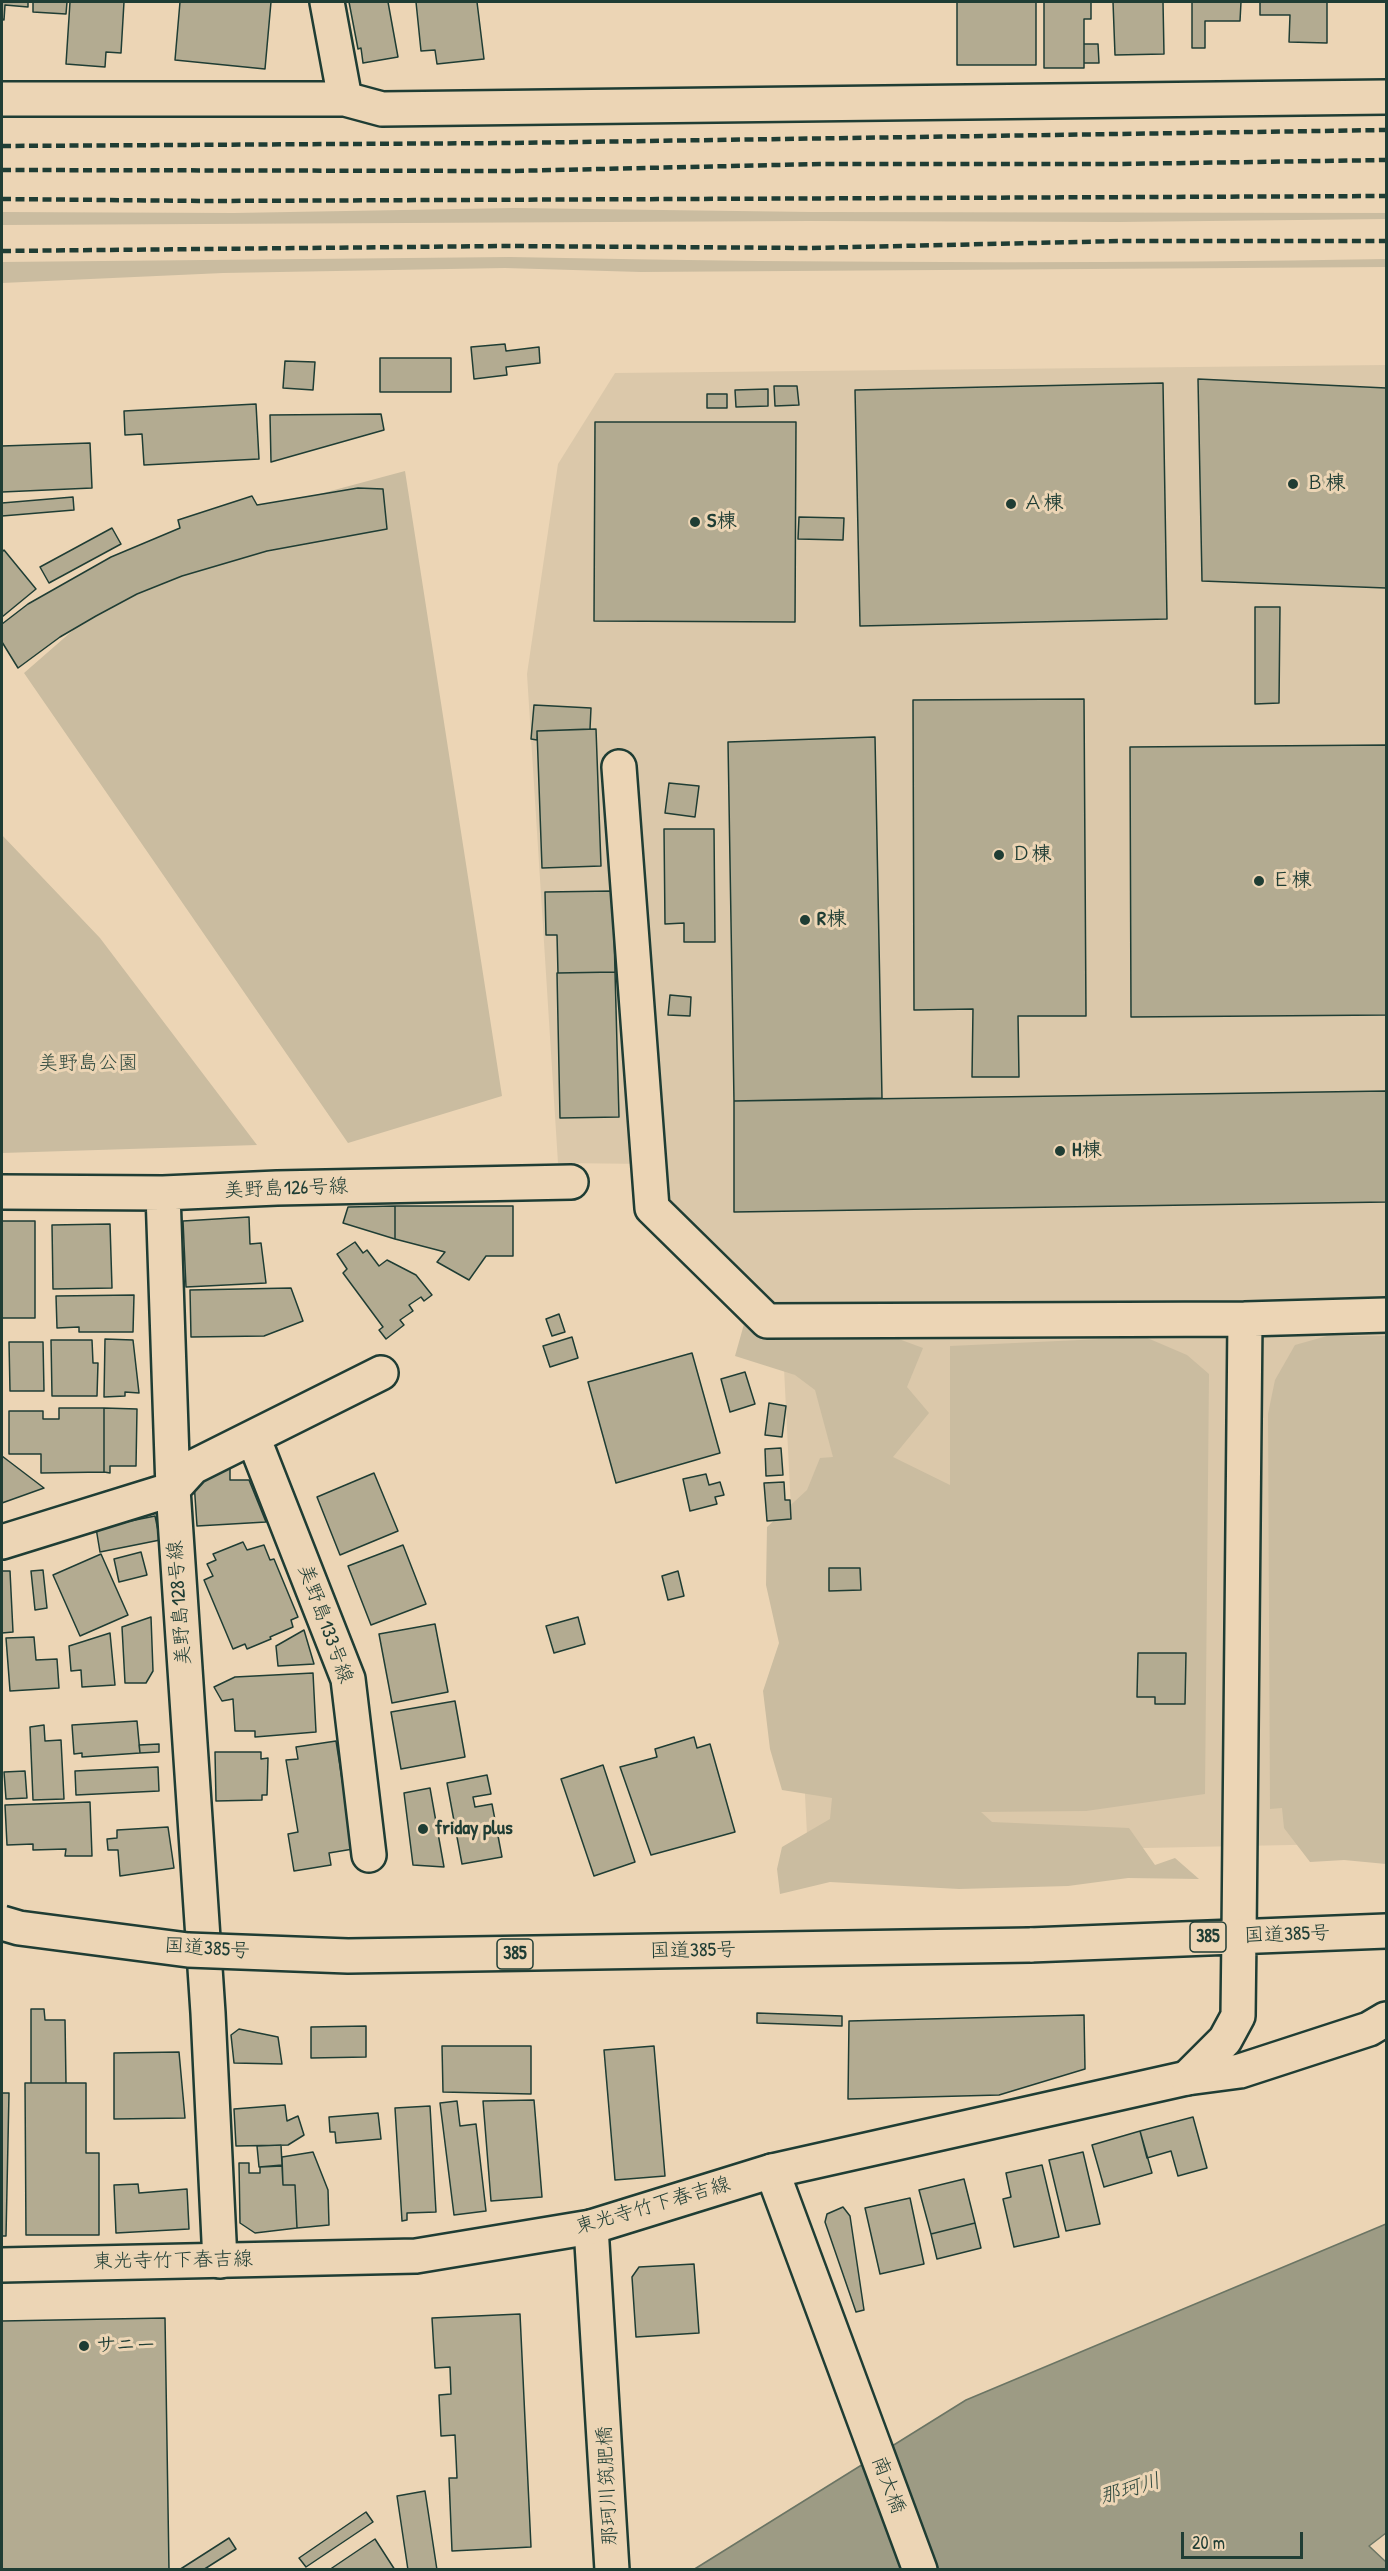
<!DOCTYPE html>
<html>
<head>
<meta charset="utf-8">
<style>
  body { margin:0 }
  #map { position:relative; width:1388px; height:2571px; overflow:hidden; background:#ecd5b5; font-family:"Patrick Hand",sans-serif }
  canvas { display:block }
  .frame { position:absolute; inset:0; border:3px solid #1f3d34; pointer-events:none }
  .scale { position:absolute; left:1181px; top:2532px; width:122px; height:27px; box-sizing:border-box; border:3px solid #1f3d34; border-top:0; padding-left:8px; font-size:18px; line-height:21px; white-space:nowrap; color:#1f3d34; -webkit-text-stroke:4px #ecd5b5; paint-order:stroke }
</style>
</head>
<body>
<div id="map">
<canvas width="1388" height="2571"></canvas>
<div class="frame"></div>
<div class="scale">20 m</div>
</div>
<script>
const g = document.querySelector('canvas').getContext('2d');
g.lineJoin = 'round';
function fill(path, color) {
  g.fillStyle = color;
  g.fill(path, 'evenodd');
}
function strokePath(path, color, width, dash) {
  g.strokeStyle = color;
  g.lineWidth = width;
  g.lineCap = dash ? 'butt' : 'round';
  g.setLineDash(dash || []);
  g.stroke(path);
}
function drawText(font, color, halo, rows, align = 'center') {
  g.font = font + ' "Patrick Hand","Klee One",sans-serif';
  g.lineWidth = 6;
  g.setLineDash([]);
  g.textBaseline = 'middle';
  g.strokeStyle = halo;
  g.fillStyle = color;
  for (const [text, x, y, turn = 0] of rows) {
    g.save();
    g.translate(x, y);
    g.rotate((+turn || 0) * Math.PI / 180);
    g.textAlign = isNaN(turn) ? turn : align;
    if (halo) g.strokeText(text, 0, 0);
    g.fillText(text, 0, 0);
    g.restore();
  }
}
fill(new Path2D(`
  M1386,365V1843L808,1855L784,1368L648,1224L649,1164L558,1163L527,674L558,464L615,373Z`), '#dbc8aa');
fill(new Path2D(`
  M514,208L811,212L1386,213V219L1120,222L810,221L2,225V212L234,213Z
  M510,257C802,263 1094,264 1386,259V267L641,272L505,268L223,273L2,283V262Z
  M405,471L502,1096L348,1143L24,673L189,529Z
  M2,835L100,938L257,1145L2,1153Z
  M788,1310L816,1339L833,1340L843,1310L889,1311L896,1338L923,1348L907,1387L929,1413L893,1457L950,1485V1346L1145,1337L1187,1355L1209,1374L1205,1794L1086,1811L981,1812L992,1822L1129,1828L1155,1865L1175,1858L1199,1879L1128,1878L1068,1886L959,1889L830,1882L780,1894L777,1869L782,1847L830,1819L832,1798L782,1790L770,1749L763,1691L779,1643L766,1585L767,1527L807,1490L820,1458L833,1457L815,1390L795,1375L735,1356L746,1317Z
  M1327,1336H1386V1864L1344,1860L1310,1862L1284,1828L1282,1808L1270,1809L1268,1414L1275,1380L1295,1345Z`), '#cabca0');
const water = new Path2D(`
  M1386,2224V2533L1369,2546L1386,2562V2569L693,2570L966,2400Z`);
fill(water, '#9d9b84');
strokePath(water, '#6b7564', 1.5);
const building = new Path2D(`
  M2,2H28V7L5,5L4,20L2,19Z
  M33,2H67L66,14L33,12Z
  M70,2H124L121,53L106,52L105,67L66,64Z
  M180,2H271L265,69L175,60Z
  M349,2H388L398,57L363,63L361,48L358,49Z
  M416,2H477L484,59L437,64L435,50L421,51Z
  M957,2H1036V65H957Z
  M1044,2H1091V19H1084V68H1044Z
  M1113,2H1163L1164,54L1115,55Z
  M1192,2H1241L1240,21H1205V48H1192Z
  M1260,2H1327V43L1289,42L1290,15H1260Z
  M1084,44H1098L1099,63H1084Z
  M505,344L506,351L539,347L540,363L506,367L507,375L474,379L471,347Z
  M380,358H451V392H380Z
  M285,361L315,362L313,390L283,388Z
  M1198,379L1386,388V588L1202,581Z
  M1163,383L1167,619L860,626L855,390Z
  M774,386H797L799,405L775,406Z
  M768,389V406L736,407L735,390Z
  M707,394H727V408H707Z
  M256,404L259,459L144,465L142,434L125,435L124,411Z
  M381,414L384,430L271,462L270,415Z
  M595,422H796L795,622L594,621Z
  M90,443L92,488L2,492V446Z
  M358,488L383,489L387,529L267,551L182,576L137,594L96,616L60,637L18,668L2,642V624L28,604L111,557L180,528L178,520L252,496L257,505Z
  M73,497L74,510L2,516V503Z
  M799,517L844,518L843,540L798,539Z
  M112,528L121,544L49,583L40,567Z
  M4,550L36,589L2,617V552Z
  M1255,607H1280L1279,703L1255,704Z
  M1084,699L1086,1016H1018L1019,1077H972L973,1009L914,1010L913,700Z
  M534,705L591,708L590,729L537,731V740L531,739Z
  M596,729L601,866L542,868L537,731Z
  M875,737L882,1098L734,1101L728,742Z
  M1386,745V1015L1131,1017L1130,747Z
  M669,783L699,786L695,817L665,813Z
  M664,829H714L715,942H684V923L665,924Z
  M613,891L615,972L558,973L557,935H546L545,892Z
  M615,972L619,1117L560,1118L557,973Z
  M670,995L691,997L690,1016L668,1015Z
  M1386,1091V1202L734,1212V1101Z
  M395,1206H513V1256H486L469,1280L437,1262L445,1252L395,1239Z
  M395,1206V1239L343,1223L348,1207Z
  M249,1217L250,1244L261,1243L266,1283L186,1287L183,1221Z
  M2,1221H35V1318H2Z
  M110,1224L112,1288L53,1289L52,1225Z
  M355,1242L363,1253L367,1250L379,1266L387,1260L416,1275L432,1295L424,1301L421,1297L409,1305L413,1311L400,1320L404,1325L386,1339L379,1330L383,1327L343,1273L347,1269L337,1254Z
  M291,1288L303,1321L264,1336L191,1337L190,1290Z
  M134,1295L133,1332H79V1327L57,1328L56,1296Z
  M559,1314L565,1332L552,1336L546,1319Z
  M572,1337L578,1358L550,1367L543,1346Z
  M105,1339L133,1340L139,1393L125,1392V1396L104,1397Z
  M51,1340H92L93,1363H98L97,1396H52Z
  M9,1342H43L44,1391H10Z
  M692,1353L720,1453L616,1483L588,1382Z
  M745,1372L755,1404L730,1412L721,1379Z
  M769,1403L786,1406L782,1437L765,1435Z
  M59,1408H104V1472L41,1473V1454H9V1411H43V1419H59Z
  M104,1408L137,1409L136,1466H110V1473L104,1472Z
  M781,1448L783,1475L766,1476L765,1449Z
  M2,1456L44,1488L2,1503Z
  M230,1461V1480H249L266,1522L197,1526L194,1482Z
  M374,1473L398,1531L340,1555L317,1497Z
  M706,1474L709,1485L720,1482L724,1495L715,1497L717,1504L690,1511L683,1479Z
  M784,1482L785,1500H790L791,1519L767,1521L764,1483Z
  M155,1516L160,1540L100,1552L96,1528Z
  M243,1542L247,1550L264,1545L270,1560L274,1559L298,1617L291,1620L293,1627L270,1637L271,1639L247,1649L245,1644L233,1649L204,1580L213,1576L207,1564L216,1560L213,1554Z
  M403,1545L426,1604L371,1625L348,1566Z
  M141,1552L147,1575L119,1582L114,1559Z
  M101,1554L128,1615L80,1636L53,1575Z
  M829,1568H860L861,1590L829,1591Z
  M43,1570L47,1608L35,1610L31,1571Z
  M2,1571H10L13,1632L2,1633Z
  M678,1571L684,1596L668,1600L662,1576Z
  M151,1617L153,1671L146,1683H125L122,1627Z
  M578,1617L585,1644L554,1653L546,1626Z
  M435,1624L448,1692L392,1703L379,1634Z
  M304,1630L314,1664L278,1666L276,1646Z
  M110,1633L115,1685L82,1687L81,1670L71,1671L69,1646Z
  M34,1637L36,1660L57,1659L59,1688L10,1691L6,1638Z
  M1138,1653H1186L1185,1704H1155V1697H1137Z
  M313,1673L316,1732L255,1737V1731H235L233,1699L222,1701L214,1687L235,1677Z
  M455,1701L465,1757L401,1769L391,1712Z
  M137,1721L140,1753L82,1757V1753L74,1754L72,1725Z
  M44,1725L45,1741L61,1740L64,1799L33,1800L30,1727Z
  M694,1737L697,1748L710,1744L735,1832L651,1855L620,1767L657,1757L655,1749Z
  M336,1741L353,1849L329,1853L331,1865L294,1871L288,1834L298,1832L286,1760L298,1759L296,1747Z
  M159,1744V1752L140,1753L139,1745Z
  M215,1752H261V1759L268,1758L267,1795H262V1800L216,1801Z
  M603,1765L635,1862L594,1876L561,1779Z
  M158,1767L159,1791L76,1795L75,1771Z
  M25,1771L27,1798L6,1799L4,1772Z
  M487,1775L491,1794L473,1797L475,1807L492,1804L502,1857L462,1864L447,1783Z
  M430,1788L444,1867L413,1865L404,1793Z
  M90,1802L92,1856H65L66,1849L33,1850V1844L7,1845L5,1805Z
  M168,1827L174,1868L120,1876L118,1850H108L107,1839L117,1838V1830Z
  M31,2009H44L45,2020H65L66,2083H31Z
  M757,2013L842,2016V2026L757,2023Z
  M1084,2015L1085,2069L999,2095L848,2099L849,2021Z
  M366,2026V2057L311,2058V2027Z
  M239,2029L278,2037L282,2064L234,2063L231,2035Z
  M442,2046H531V2094L443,2092Z
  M654,2046L665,2176L615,2180L604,2050Z
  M179,2052L185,2118L114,2119V2053Z
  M25,2083H86V2153H99V2235H26Z
  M2,2093H9L6,2236H2Z
  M534,2100L542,2197L491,2201L483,2101Z
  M457,2101L460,2126L476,2124L486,2211L454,2215L440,2103Z
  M285,2105L287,2121L298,2116L304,2135L288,2145L236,2146L234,2109Z
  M430,2106L436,2212L407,2213V2220L402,2221L395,2108Z
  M378,2113L381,2139L336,2143L335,2132H330L329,2117Z
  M1193,2117L1207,2168L1178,2176L1171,2151L1147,2158L1140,2131Z
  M1140,2131L1152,2173L1104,2187L1092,2145Z
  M281,2145L282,2165L259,2167L257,2146Z
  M313,2152L328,2190L329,2225L297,2228L295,2185H283L282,2157Z
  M1083,2152L1100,2224L1066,2231L1049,2160Z
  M239,2163H249V2173H260V2167L282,2166L283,2185H295L297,2228L255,2233L240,2223Z
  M1042,2165L1059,2237L1014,2247L1003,2199L1011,2197L1006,2173Z
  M964,2179L975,2223L931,2234L919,2190Z
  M138,2184L139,2193L187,2189L189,2229L116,2233L114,2185Z
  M910,2198L924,2264L880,2274L865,2208Z
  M843,2207L850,2216L864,2310L856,2312L825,2222L827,2214Z
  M975,2223L981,2248L937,2259L931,2234Z
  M694,2264L699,2333L636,2337L632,2277L639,2267Z
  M520,2314L531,2547L452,2551L449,2478H457L455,2435L441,2436L439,2395L451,2394L450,2367L435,2368L432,2318Z
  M165,2318L169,2570H2V2321Z
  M425,2491L437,2570H408L397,2496Z
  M366,2512L373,2522L306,2567L299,2558Z
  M229,2538L236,2549L203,2570H179Z
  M375,2539L395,2570H329Z`);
fill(building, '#b3ab91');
strokePath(building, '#1f3d34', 1.5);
const minor = new Path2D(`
  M327,2L345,99
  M2,99H345L382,109L1386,97
  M619,767L652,1208L767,1321L1245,1319
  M2,1192L163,1193L277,1188L571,1182
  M163,1193L173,1489L208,2013L220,2261
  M253,1437L348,1679L369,1855
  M2,1542L173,1489L193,1467L381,1373
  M1239,1936L1245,1319L1386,1315
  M772,2171L920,2570
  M591,2227L612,2570`);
const major = new Path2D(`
  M2,2265L416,2256L591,2227L772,2171L1187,2078L1240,2071L1369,2029L1386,2019`);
const highway = new Path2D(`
  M1030,1945L1386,1931
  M1187,2078L1225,2040L1238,2016L1239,1936`);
strokePath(minor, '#1f3d34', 38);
strokePath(major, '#1f3d34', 38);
strokePath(highway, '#1f3d34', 38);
strokePath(minor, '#ecd5b5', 33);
strokePath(major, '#ecd5b5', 33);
strokePath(highway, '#ecd5b5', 33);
strokePath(new Path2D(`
  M2,146L512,143L1386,130
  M2,170L511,171L821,164H1119L1386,160
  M2,199L209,201L1386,196
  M2,251L505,246L811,248L1121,241H1386`), '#1f3d34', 4.5, [9, 4.5]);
const highwayBridge = new Path2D(`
  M2,1923L19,1928L188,1950L348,1956L1030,1945`);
strokePath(highwayBridge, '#1f3d34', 38, []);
strokePath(highwayBridge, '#ecd5b5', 33);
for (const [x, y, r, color] of [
  [1293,484,6,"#1f3d34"],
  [1011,504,6,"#1f3d34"],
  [695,522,6,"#1f3d34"],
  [999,855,6,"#1f3d34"],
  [1259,881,6,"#1f3d34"],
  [805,920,6,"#1f3d34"],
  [1060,1151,6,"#1f3d34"],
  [423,1829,6,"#1f3d34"],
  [84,2346,6,"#1f3d34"]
]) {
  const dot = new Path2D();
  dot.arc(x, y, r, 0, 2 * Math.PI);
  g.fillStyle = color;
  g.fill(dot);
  strokePath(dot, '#ecd5b5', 2);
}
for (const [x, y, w] of [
  [1208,1937,36],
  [515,1954,36]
]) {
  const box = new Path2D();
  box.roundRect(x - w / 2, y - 15, w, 30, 4.5);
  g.fillStyle = '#ecd5b5';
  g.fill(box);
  strokePath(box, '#1f3d34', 1.5);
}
drawText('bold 18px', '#1f3d34', null, [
  ["385",1208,1937],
  ["385",515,1954]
]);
drawText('bold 20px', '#1f3d34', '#ecd5b5', [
  ["Ｂ棟",1305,484],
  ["Ａ棟",1023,504],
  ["S棟",707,522],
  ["Ｄ棟",1011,855],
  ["Ｅ棟",1271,881],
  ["R棟",817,920],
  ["H棟",1072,1151],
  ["friday plus",435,1829],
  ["サニー",96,2346]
], 'left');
drawText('20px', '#304a3f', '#ecd5b5', [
  ["美野島公園",88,1064]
]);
drawText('20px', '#1f3d34', '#ecd5b5', [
  ["美野島126号線",286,1189,-2],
  ["美野島128号線",180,1603,-94],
  ["美野島133号線",325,1624,70],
  ["国道385号",1287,1935,-2],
  ["国道385号",207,1949,4],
  ["国道385号",693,1951,-1],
  ["東光寺竹下春吉線",653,2206,-16],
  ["東光寺竹下春吉線",173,2261,-1],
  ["南大橋",888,2485,69],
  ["那珂川筑肥橋",608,2486,-93]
]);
drawText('italic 21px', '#324b40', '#ecd5b5', [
  ["那珂川",1130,2490,-17]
]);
</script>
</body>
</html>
